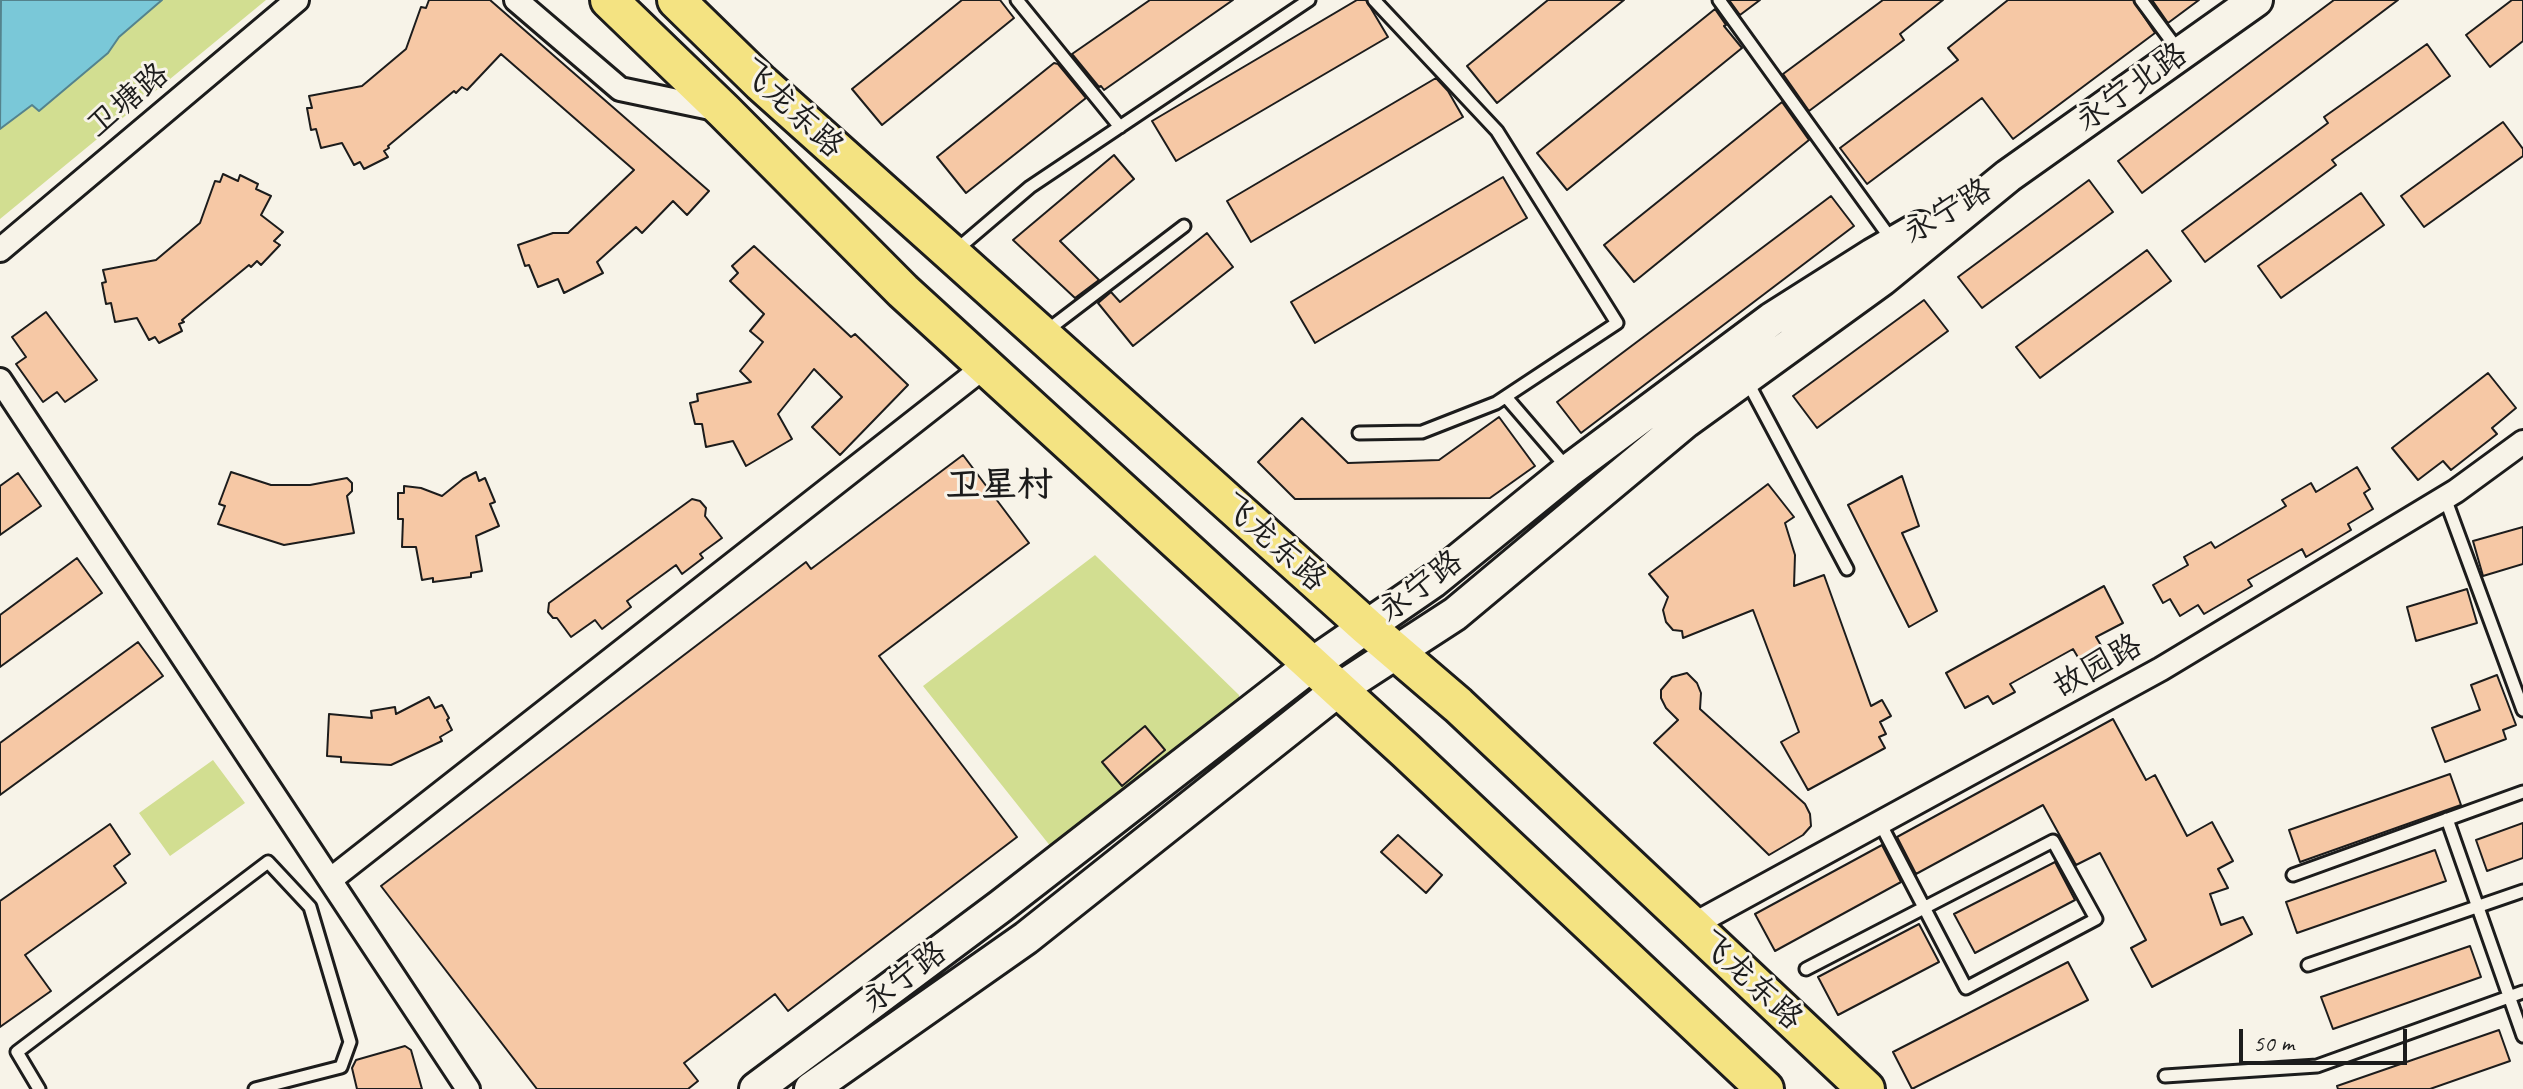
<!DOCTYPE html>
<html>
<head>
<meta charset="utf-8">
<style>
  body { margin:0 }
  #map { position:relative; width:2523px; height:1089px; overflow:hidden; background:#f7f3e8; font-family:Caveat,sans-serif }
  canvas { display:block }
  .scale { position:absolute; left:2239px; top:1029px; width:168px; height:36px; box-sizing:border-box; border:4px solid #1c1c1c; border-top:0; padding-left:10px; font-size:24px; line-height:28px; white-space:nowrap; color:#1c1c1c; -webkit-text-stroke:6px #f7f3e8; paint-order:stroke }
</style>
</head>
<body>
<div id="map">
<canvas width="2523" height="1089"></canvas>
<div class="scale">50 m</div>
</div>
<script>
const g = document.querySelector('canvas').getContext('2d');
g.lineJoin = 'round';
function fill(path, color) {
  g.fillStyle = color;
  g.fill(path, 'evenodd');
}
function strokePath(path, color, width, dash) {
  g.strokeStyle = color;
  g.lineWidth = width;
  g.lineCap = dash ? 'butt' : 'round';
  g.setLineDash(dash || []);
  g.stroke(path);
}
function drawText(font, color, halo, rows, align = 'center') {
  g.font = font + ' Caveat,"LXGW WenKai TC",sans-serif';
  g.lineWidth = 6;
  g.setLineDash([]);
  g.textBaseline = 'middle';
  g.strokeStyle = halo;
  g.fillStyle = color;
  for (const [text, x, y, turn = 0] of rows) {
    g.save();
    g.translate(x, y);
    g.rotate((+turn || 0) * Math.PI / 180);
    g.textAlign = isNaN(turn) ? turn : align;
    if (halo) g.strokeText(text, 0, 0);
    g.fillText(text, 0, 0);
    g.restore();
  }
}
fill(new Path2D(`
  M162,0H266L0,219V129L32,105L39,111L108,53L119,37Z
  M1095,555L1239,695V712L1051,847L923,686Z
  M213,760L245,803L170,856L139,813Z`), '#d2de91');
const water = new Path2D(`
  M1,0H162L119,37L108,53L39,111L32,105L0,129Z`);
fill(water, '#7ac8d8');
strokePath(water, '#54838d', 2);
const building = new Path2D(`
  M429,0H490L709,191L687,215L673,201L642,233L636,227L597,262L603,273L564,293L558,279L538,287L529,265L525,266L518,245L553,233H568L634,170L501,54L467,90L462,87L456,93L454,91L388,146L389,148L384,151L388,157L364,169L360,162L354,165L342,143L321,148L316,129L311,130L307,108H312L309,96L362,86L406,49L421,7L426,8Z
  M962,0H1000L1014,18L882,125L852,89Z
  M1150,0H1233L1104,90L1101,86L1099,87L1072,54Z
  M1357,0H1366L1388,37L1176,161L1152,121Z
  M1548,0H1624L1497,103L1467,66Z
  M1729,0H1760L1740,15Z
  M1883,0H1943L1900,34L1904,40L1809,111L1783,74Z
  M2008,0H2133L2155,33L2013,139L1982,98L1867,184L1840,148L1958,60L1948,48Z
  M2152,0H2199L2168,23Z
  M2334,0H2398L2142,193L2118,161Z
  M2512,0H2523V41L2490,67L2466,35Z
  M1715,9L1726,25L1724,26L1742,48L1567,190L1537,153Z
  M2427,44L2450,76L2332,160L2336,165L2205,262L2182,231L2328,123L2324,117Z
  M1054,63L1058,64L1086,98L966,193L937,157Z
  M1436,78L1448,91L1463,117L1251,242L1227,201Z
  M1782,102L1809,140L1634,282L1604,245Z
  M2503,122L2523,149V156L2424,227L2401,196Z
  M1114,155L1134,179L1060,241L1099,280L1075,298L1013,240Z
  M223,174L238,181L240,175L258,184L256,189L271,196L261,215L283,232L274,241L280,245L261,265L257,261L251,267L249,265L182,320L184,322L179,324L182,331L159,343L155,337L149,340L137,318L115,322L111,303L106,304L102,283L106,282L103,270L156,260L200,223L215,181L220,182Z
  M1503,177L1527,218L1315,343L1291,302Z
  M2089,180L2113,212L1982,308L1958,277Z
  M2361,193L2384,225L2281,298L2258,266Z
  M1831,196L1854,226L1581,433L1557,402Z
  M1207,233L1233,267L1133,346L1098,303L1111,292L1120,302Z
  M754,246L851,337L855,334L908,385L840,455L812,427L842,397L814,369L778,414L792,439L746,466L733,441L706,447L702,424H695L690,403L698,401L697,394L751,382L740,371L763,342L750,331L764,314L730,281L738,273L732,266Z
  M2147,250L2171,281L2040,378L2016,347Z
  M1924,300L1948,331L1817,428L1793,396Z
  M46,312L97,380L65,402L57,392L43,402L16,364L26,357L12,337Z
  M2488,373L2516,408L2492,428L2497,434L2451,470L2443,461L2418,480L2392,448Z
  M1499,417L1535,466L1490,498L1295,499L1258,462L1302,418L1348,463L1439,460Z
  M963,455L1029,543L879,656L1017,837L788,1011L775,994L684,1063L698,1081L688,1089H537L381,886L806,562L811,569Z
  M2357,467L2370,489L2364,493L2373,509L2348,524L2351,530L2306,557L2302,549L2248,580L2252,586L2204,614L2198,605L2180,616L2170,599L2163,603L2153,585L2188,565L2184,557L2211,542L2215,548L2286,506L2282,500L2311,483L2316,492Z
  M231,472L271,485H310L347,478L352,483V491L347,496L354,533L284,545L218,524L225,506L219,504Z
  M476,472L479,481L485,478L495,502L490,504L499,526L476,536L482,571L471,573V577L433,582V578L422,580L416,547H402L403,519H398V493H404V486L421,488L442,496L463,479Z
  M18,473L41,506L0,535V486Z
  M1902,476L1919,526L1902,533L1937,611L1909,627L1848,505Z
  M1768,484L1794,517L1785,523L1795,555L1794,586L1824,575L1871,706L1882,700L1891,716L1880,722L1886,734L1879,737L1885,748L1808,790L1781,742L1799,732L1753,610L1683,638L1682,631L1673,630L1666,622L1663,610L1668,597L1649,574Z
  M692,499L700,501L706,508L705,516L722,538L700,554L703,558L682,574L676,565L627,601L631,607L602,629L595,620L571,637L557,618H553L548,612L549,603Z
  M2523,527V564L2483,576L2473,541Z
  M77,558L102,593L0,667V615Z
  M2104,586L2123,623L2096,637L2102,647L2079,659L2073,649L2010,684L2015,692L1993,704L1988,696L1965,708L1946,673Z
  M2467,589L2477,623L2416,641L2407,607Z
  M138,642L163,676L0,795V743Z
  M1687,673L1697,683L1701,693L1700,709L1805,804L1810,814L1811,826L1803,835L1769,855L1654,743L1678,720L1666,708L1661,698V690L1672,677Z
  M2497,675L2516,725L2503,730L2506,739L2445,762L2432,728L2480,710L2471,685Z
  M429,697L435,708L442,705L449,718L447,720L452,730L440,737L442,741L391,765L341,762V757L327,756L329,714L372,718L371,711L395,707L396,714Z
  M2113,719L2146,780L2155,775L2187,836L2212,822L2233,861L2218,869L2228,888L2210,894L2221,925L2243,917L2252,934L2152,987L2131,948L2146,940L2100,853L2076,865L2043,805L1916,874L1897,837Z
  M1145,726L1165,750L1122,786L1102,762Z
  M2450,774L2461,805L2300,862L2289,830Z
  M2523,823V858L2487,871L2476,840Z
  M110,824L130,854L114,866L126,883L25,955L51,991L0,1027V901Z
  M1398,835L1442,875L1426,893L1381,852Z
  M1882,845L1901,882L1775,951L1755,914Z
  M2435,850L2446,881L2297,933L2286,902Z
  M2055,862L2075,900L1975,953L1954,914Z
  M1919,924L1939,962L1838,1015L1818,977Z
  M2470,946L2481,977L2333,1029L2321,997Z
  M2068,962L2088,1000L1912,1089L1893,1052Z
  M2499,1030L2510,1061L2430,1089H2338L2337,1086Z
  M405,1046L411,1050L422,1089H357L352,1068L356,1060Z`);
fill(building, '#f6c8a5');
strokePath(building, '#1c1c1c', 2);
const service = new Path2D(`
  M1017,0L1120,127
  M1719,0L1891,239
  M2141,0L2178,50
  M955,251L1030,187L1309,0
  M1045,332L1184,226
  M1746,379L1847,569
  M1506,397L1568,469
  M1359,433L1422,432L1496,403L1617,323L1497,131L1374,0
  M2445,498L2523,710
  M2447,819L2523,1036
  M2293,875L2523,792
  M2308,965L2523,891
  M1806,969L2053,841L2096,919L1966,988L1880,823
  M2165,1076L2317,1066L2523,992
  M39,1089L17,1052L268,862L310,907L350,1042L341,1067L255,1089`);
const minor = new Path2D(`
  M516,0L620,89L720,110
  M0,250L297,0
  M0,380L468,1089
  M330,880L984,367
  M1691,926L2161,669L2456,491L2523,442`);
const secondary = new Path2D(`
  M756,1089L1001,906L1311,665L1433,581L1567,472L1772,319L1873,255L1920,228
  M811,1089L1026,938L1338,690L1455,614L1686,421L1882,279L2008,176L2256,0`);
const primary = new Path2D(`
  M609,0L724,111L903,291L1406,751L1765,1089
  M676,0L761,83L952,254L1367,627L1458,705L1866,1089`);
strokePath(service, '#1c1c1c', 17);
strokePath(minor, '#1c1c1c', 28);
strokePath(secondary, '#1c1c1c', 38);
strokePath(primary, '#1c1c1c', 42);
strokePath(service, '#f7f3e8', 11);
strokePath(minor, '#f7f3e8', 22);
strokePath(secondary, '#f7f3e8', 32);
strokePath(primary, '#f4e382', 36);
drawText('32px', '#1c1c1c', '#f7f3e8', [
  ["永宁北路",2132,88,-35],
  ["卫塘路",128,101,-40],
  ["飞龙东路",791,109,43],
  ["永宁路",1948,212,-30],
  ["飞龙东路",1273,543,42],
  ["永宁路",1421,587,-37],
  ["故园路",2098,667,-29],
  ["永宁路",905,978,-37],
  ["飞龙东路",1750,981,43]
]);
drawText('bold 36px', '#1c1c1c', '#f7f3e8', [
  ["卫星村",999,487]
]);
</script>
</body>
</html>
